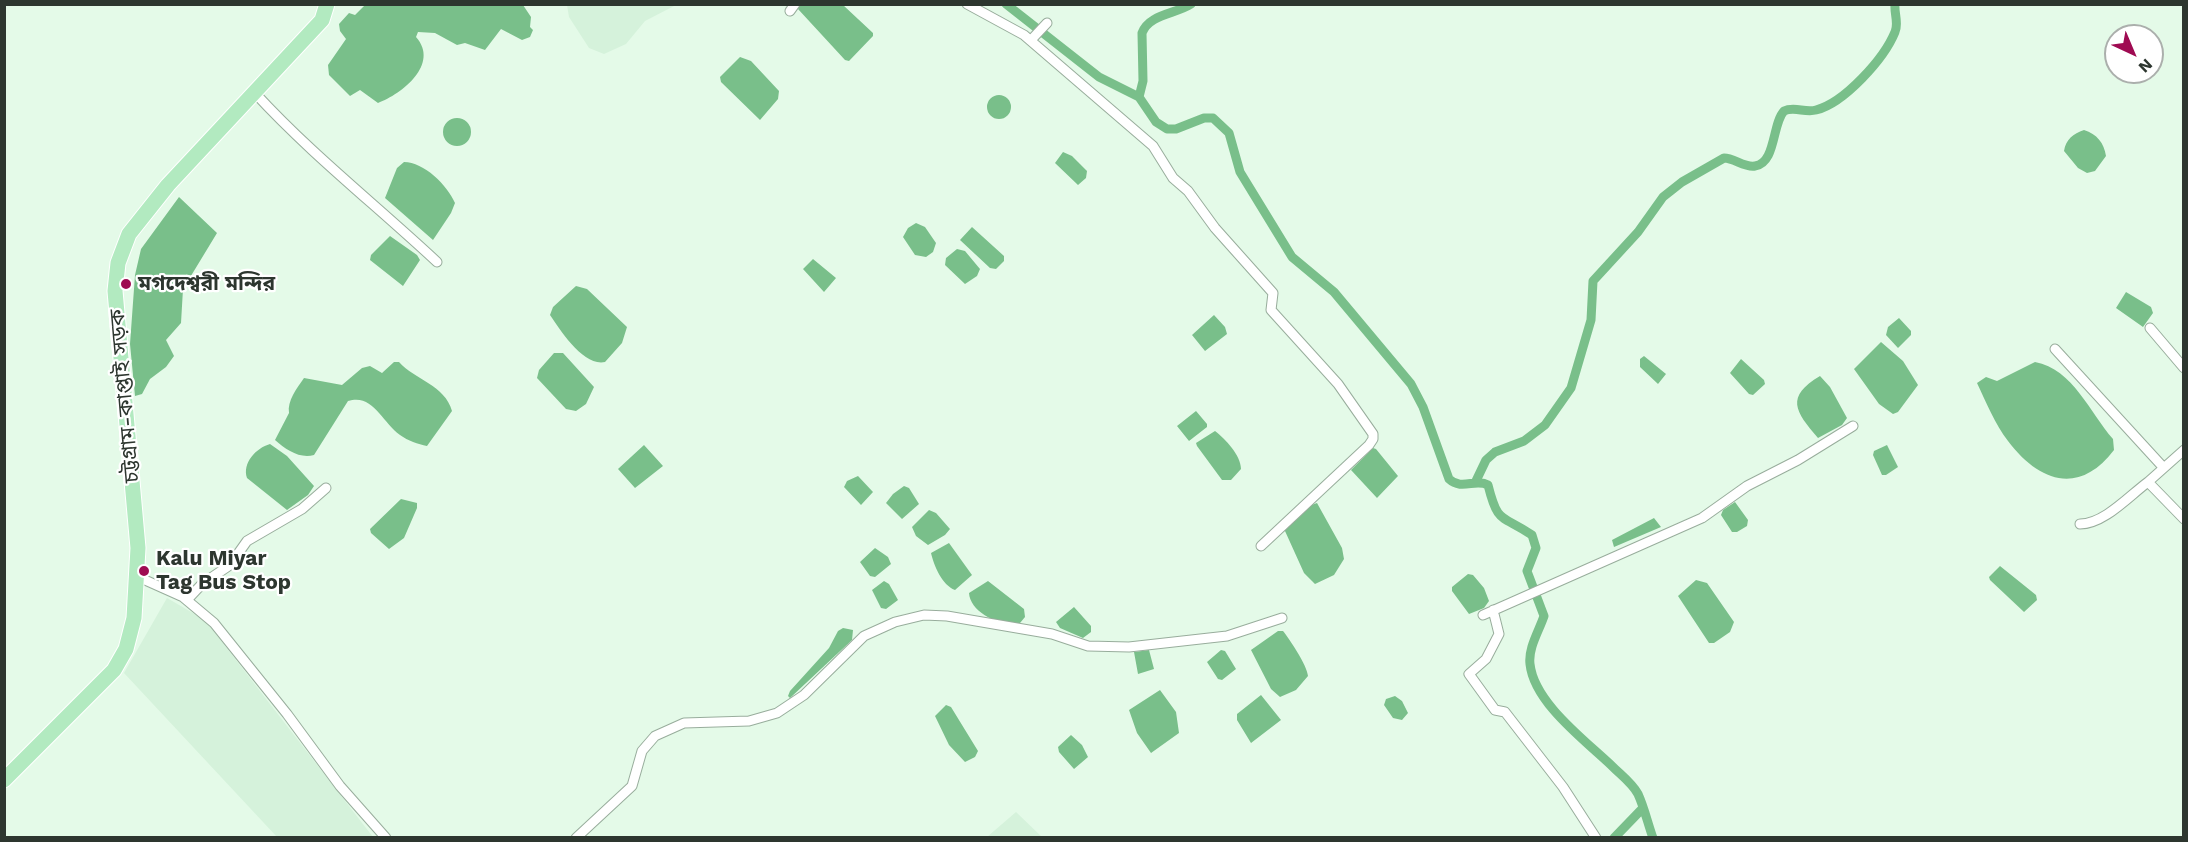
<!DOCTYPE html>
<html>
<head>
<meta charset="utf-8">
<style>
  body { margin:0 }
  #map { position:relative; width:2188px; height:842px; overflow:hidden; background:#e4fae8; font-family:"Work Sans",sans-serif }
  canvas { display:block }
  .frame { position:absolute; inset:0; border:6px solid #2d362f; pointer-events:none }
  .north { position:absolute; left:2104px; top:24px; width:60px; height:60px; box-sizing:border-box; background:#fff; border:2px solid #abafac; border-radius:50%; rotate:136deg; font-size:16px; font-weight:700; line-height:24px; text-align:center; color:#2d362f }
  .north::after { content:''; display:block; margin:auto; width:21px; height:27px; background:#9f0b52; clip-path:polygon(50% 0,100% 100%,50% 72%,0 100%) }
</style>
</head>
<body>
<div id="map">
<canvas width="2188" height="842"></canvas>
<div class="frame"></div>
<div class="north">N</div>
</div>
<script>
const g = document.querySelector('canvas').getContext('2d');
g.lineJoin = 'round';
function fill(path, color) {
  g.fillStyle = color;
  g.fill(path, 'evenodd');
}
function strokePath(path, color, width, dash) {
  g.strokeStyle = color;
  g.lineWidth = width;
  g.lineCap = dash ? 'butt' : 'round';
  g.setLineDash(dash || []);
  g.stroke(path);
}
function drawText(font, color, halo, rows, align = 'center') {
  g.font = font + ' "Work Sans","Noto Sans Bengali",sans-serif';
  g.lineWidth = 4.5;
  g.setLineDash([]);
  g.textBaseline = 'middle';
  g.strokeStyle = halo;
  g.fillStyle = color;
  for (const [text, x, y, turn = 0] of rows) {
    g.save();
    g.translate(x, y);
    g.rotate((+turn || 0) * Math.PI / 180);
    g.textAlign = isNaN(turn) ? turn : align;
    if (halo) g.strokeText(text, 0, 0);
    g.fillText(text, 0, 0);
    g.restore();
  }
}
fill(new Path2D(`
  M567,5V4L676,5L645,21L626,44L604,54L589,48L569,17Z
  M167,598L205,620L373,837H277L124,673Z
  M1016,812L1042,837H987Z`), '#d5f2db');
fill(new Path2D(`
  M799,4L843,5L873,33V36L849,61L845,60L798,9Z
  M365,5H523L531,17L530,27L533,30L530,37L522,40L501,29L485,50L465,43L457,45L435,33L418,32L416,37C440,64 402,94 378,103L360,90L350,96L329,75L328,65L346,39L340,31L339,24L349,13L355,15Z
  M740,57L751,61L779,91L778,99L760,120L721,82L720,77Z
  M987 107a12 12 0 1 1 24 0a12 12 0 1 1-24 0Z
  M443 132a14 14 0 1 1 28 0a14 14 0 1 1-28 0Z
  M2084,130C2097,134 2104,143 2106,156L2095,171L2087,173L2078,168L2064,151C2066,139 2073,134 2084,130Z
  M1063,152L1072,156L1087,171L1086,178L1078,185L1055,163Z
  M404,162C424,162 447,185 455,203L451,213L433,240L385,198L397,168Z
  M179,197L217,233L183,289L181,323L166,340L174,356L166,367L150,379L142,394L135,396L130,344L135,275L141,249Z
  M916,223L925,227L936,243L933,252L926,257L915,255L903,237L908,228Z
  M972,227L1004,256V261L996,269L990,268L960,240Z
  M390,236L417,255L420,260L403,286L370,260L371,255Z
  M957,249L965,251L980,269L977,276L965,284L945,265L946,258Z
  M813,259L836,278L824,292L803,269Z
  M576,286L587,289L627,327L622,343L605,362C584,367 560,330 550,315L553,307Z
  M2126,292L2151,307L2153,313L2143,327L2116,308Z
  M1214,315L1225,327L1227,334L1205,351L1192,335Z
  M1899,318L1911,331V335L1898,348L1886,335L1888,327Z
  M1881,342L1903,361L1918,385L1898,412L1893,414L1879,404L1854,369Z
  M554,353H563L594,387L586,404L576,411L566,409L537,378L539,370Z
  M1644,356L1666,374L1658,384L1640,367V359Z
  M1741,359L1764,380L1765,384L1753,395L1749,394L1730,373Z
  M394,362H399C415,380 445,385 452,411L427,446C418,444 408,441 400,435C382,422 373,393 348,401L314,455C300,459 286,450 275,440L289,413C287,401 297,388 304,378L342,385L362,368L370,366L382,373Z
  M2035,362C2073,369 2090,413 2113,439L2114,450C2079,496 2039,482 2008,441C1995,424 1986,402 1977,383L1986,377L1997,381Z
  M1820,376L1830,387L1847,418L1842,425L1818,438C1795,411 1785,397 1820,376Z
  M1196,411L1207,424V427L1189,441L1177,426Z
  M1215,431C1225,439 1241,455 1241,469L1231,480H1222L1197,446L1196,443Z
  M270,444L287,456L314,486L308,495L287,510L247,478C242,463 256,448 270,444Z
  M644,445L663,466L635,488L618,469Z
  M1887,445L1898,467L1886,475H1882L1873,455L1874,451Z
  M1373,448L1376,449L1398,476L1377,498L1351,470Z
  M858,476L873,492L861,505L844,487L847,481Z
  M904,486L909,488L919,504L902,519L886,503L893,494Z
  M401,499L417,503V508L404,538L389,549L371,533L370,529Z
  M1735,502L1748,520L1747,526L1737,532H1732L1721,515L1723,510Z
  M1317,503L1342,548L1344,559L1334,575L1315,584L1304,573L1285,531V526L1306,507Z
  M929,510L936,513L950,529L945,535L928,545L916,536L912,527Z
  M1654,518L1661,527L1614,547L1612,540Z
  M949,543L972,575L955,590C942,585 934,566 931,553Z
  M875,548L888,557L891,564L875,577L870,576L860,562Z
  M2000,566L2036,595L2037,600L2024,612L1990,580L1989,577Z
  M1468,574L1473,575L1484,588L1489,601L1484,608L1469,614L1452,591V587Z
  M1696,580L1707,583L1734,622L1730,632L1714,643H1709L1678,596Z
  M884,581L889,584L898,600L886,609L881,608L872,590Z
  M988,581L1024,609L1025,617L1020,623C1003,628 970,613 969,593Z
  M1074,607L1091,626V632L1083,638L1060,628L1056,622Z
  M843,628L853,630L852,640L790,698L788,696L790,691L829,648L838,631Z
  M1278,631H1283C1290,640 1307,665 1308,676L1296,690L1280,697L1271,689L1251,650Z
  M1149,650L1154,669L1138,674L1134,652Z
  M1221,650L1225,651L1236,669L1222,680L1218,679L1207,662Z
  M1160,690L1176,712L1179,733L1151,753L1137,733L1129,710Z
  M1261,695L1281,720L1251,743L1237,720V714Z
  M1395,696L1402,701L1408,713L1402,720L1393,718L1384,705L1386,699Z
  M946,705L951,707L978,751L975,757L965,762L949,745L935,716Z
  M1071,735L1082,745L1088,757L1074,769L1059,752L1058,747Z`), '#79bf8a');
strokePath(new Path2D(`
  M1006,4L1099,77L1139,97L1156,122L1167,129H1176L1204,118H1213L1229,133L1240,172L1292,257L1334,292L1411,384L1423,407L1449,479C1462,491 1475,478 1488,485C1498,525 1501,514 1532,535L1536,548L1527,571L1544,616C1539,631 1528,648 1530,664C1534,703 1586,741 1613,767C1621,775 1632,783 1638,794C1644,807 1648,824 1653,838
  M1139,97L1143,81L1142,33C1149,14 1176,14 1191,4
  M1475,483L1486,460L1495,452L1524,441L1545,425L1571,388L1591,320L1593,281L1638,232L1663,197L1682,182L1724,158C1734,158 1745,168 1755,166C1776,163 1772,124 1784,111C1794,106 1805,113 1816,110C1844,103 1884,59 1895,32C1899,23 1894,14 1895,4
  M1614,838L1642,809`), '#79bf8a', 9);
const street = new Path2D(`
  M967,4L1024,35L1153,146L1173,178L1188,191L1215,228L1273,293L1271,310L1338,384L1373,434V439L1369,445L1261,546
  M790,11L795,4
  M1031,40L1047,23
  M255,93C311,154 376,205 437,262
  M2150,328L2184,368
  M2055,349L2163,467
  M2184,450L2148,482L2184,519
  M2080,524C2104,524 2129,496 2148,482
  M136,576L183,597L214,623L287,714L340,786L386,838
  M187,600L202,584L230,565L247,541L302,509L326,488
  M1493,610L1499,634L1486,659L1469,674L1495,710L1505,712L1563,787L1596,838
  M1483,615L1702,518L1747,486L1798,460L1853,426
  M576,838L632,786L642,751L655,736L684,723L749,721L777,713L804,695L864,636L895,622L924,615L947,616L1052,634L1088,646L1129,647L1227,636L1282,618`);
const primary = new Path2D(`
  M4,780L114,670L126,649L134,618L138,548L115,291L118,263L129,234L168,185L322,20L327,4`);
strokePath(street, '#98ad9c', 11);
strokePath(primary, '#fff', 17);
strokePath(street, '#fff', 9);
strokePath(primary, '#b2eac0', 15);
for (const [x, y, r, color] of [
  [126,284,6,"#9f0b52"],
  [144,571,6,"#9f0b52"]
]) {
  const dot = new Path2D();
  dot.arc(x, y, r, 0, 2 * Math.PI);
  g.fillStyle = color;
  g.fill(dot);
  strokePath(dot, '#fff', 2);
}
drawText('bold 21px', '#2d362f', '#fff', [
  ["মগদেশ্বরী মন্দির",138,284],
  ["Kalu Miyar",156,559],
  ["Tag Bus Stop",156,583]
], 'left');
drawText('21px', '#2d362f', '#fff', [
  ["চট্টগ্রাম-কাপ্তাই সড়ক",125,396,-95]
]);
</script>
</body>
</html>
